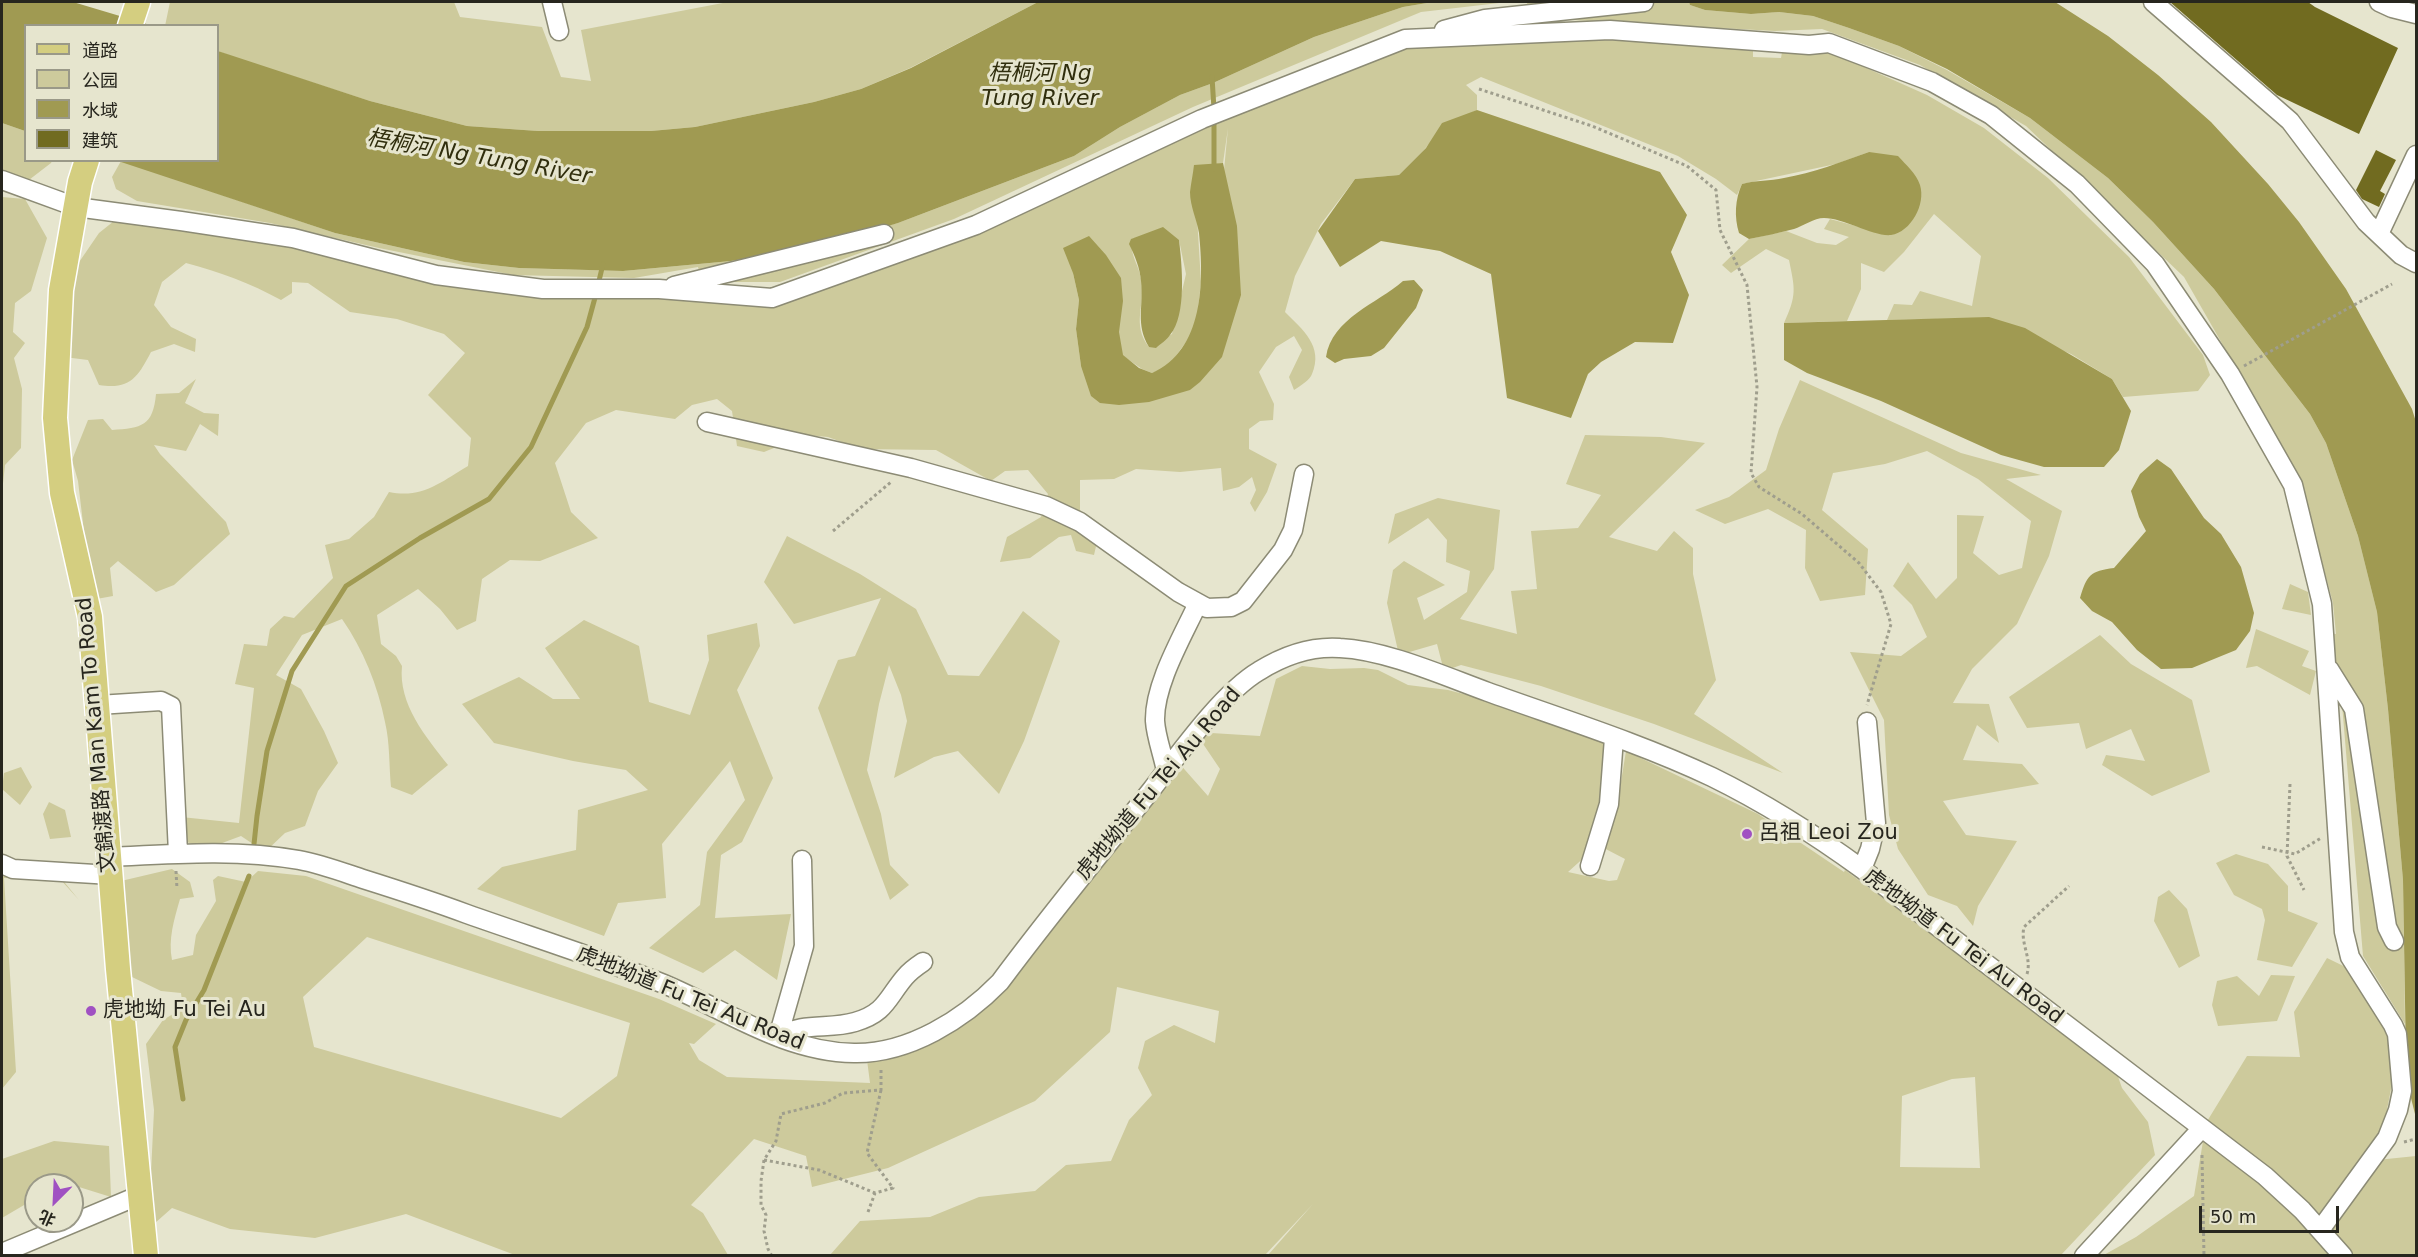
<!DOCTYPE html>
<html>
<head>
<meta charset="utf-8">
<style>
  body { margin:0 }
  #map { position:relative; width:2418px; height:1257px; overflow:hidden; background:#e6e5ce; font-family:"DejaVu Sans","Noto Sans SC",sans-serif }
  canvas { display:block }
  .frame { position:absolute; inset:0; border:3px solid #27261e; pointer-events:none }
  .legend { position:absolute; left:24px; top:24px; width:195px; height:138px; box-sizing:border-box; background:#e6e5ce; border:2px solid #9a9988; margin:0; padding:8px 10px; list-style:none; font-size:18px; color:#27261e }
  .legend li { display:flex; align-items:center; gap:12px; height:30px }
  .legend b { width:30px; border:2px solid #9a9988 }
  .north { position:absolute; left:24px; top:1173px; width:60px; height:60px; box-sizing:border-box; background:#e6e5ce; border:2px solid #9a9988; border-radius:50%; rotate:204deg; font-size:16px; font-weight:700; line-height:24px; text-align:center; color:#27261e }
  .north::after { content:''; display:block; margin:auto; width:21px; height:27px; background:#a051c2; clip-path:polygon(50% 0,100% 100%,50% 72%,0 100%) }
  .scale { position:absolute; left:2199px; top:1206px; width:140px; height:27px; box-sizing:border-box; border:3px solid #27261e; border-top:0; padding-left:8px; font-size:18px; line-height:21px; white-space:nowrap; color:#27261e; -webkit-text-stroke:4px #e6e5ce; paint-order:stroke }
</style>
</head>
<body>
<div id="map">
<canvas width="2418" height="1257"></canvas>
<div class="frame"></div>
<ul class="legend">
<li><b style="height:8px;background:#d4ce80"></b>道路</li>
<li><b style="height:16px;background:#cdca9c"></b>公园</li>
<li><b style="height:16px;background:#a09a52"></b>水域</li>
<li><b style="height:16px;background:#716b20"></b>建筑</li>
</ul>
<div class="north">北</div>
<div class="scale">50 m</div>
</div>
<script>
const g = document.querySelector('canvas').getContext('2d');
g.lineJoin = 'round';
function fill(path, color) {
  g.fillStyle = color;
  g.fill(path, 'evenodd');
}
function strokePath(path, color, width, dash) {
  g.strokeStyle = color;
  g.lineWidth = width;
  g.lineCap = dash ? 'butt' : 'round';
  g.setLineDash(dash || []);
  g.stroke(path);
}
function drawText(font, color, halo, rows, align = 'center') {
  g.font = font + ' "DejaVu Sans","Noto Sans SC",sans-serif';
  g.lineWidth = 6;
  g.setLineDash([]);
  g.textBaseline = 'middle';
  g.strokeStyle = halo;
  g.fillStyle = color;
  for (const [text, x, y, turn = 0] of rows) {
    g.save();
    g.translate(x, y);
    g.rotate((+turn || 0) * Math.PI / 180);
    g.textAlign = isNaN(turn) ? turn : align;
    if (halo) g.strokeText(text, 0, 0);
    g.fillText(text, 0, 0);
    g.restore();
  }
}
fill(new Path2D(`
  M170,2H454L460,17L542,27L561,77L591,81L581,30L728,2H1038L910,68L861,89L814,102L695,127L651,131H538L467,126L370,101L236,58L218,51V26H165Z
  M1433,2H1508L1421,12L1193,107L954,219L780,282H701L698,267L634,278L513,275L379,248L270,223L137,201L116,189L112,177L121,161L335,233L464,262L519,268L623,271L731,261L898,223L1074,156L1120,127L1180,95L1213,83L1314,37L1403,7Z
  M1526,2H1689L1690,5L1705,10L1751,14L1779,12L1813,16L1849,28L1899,46L1947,70L2030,118L2108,178L2153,222L2214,289L2310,414L2326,443L2358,536L2377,612L2388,709L2403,880L2405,1024L2363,956L2339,668L2332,660L2330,633L2336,634L2333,603L2300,480L2184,277L2026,126L1920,65L1822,29L1775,31L1536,18Z
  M1593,31L1664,44L1753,49V57L1781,58L1782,52L1826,50L1927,95L1984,128L2048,178L2129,257L2203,355L2210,375L2198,391L2123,397L2112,379L2071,354L1982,318L1887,320L1894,304L1912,305L1920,291L1972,306L1981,256L1934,214L1904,252L1884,272L1861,263V289L1847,321L1784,323C1797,295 1795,289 1789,260L1766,249L1731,273L1722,265L1749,239L1786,231L1817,243L1836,245L1849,237L1824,229L1830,219L1886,234L1869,152L1836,164L1742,184L1737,195L1716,179L1678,156L1481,77L1466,85L1477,95V110L1444,127L1422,152L1399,175L1355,179L1321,224L1295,276L1285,312C1302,329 1324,346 1312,374C1310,380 1300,386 1294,390L1289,377L1302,350L1294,336L1276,347L1259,372L1274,404L1273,420L1260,421L1249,429V449L1277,464L1267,492L1255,512L1250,503L1256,490L1252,477L1239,487L1223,491L1221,468L1180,472L1136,469L1114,479L1080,480V510L1097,542L1094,555L1076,551L1071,535L1059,537L1030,558L1000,562L1007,537L1041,517L1048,494L1028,470L1005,471L991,481L936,450L861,449L828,437L806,435L764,452L737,446L732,411L717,399L692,405L675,419L616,410L586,423L555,463L571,512L598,538L540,561L510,560L482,579L476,621L457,630L440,609L418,589L377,615L381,644L396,656L402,666C398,704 426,737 448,765L412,795L391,787C389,766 390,743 385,722C378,686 363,649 342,619L302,635L276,675L301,689L324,731L338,763L318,791L305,826L285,833L265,852L241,836L206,849L184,841L181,817L239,823L254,688L235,684L244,644L267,646L270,629L284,616L294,618L333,578L325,545L349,539L374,517L389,492C422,499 441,482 468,466L471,438L428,395L465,353L444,334L397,319L350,312L308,283L292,282V293L281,300C250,283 220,272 186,263L162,282L154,305L171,327L196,339L195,352L174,344L151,352C138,377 130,390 99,385L88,360L64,357L73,271L99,233L124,213L482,281L772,298L1042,195L1405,39ZM1228,128L1224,170L1190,390L1081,366L1076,329L1079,300L1073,273L1123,356L1142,369L1152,373L1168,367L1196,328L1201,282L1194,168L1223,163ZM1133,238L1179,240L1186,274L1172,334L1149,347C1131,324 1146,305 1141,279C1139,264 1128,253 1133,238Z
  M2,123L25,131L26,160L52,161L51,163L25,183L2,170Z
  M2,197L25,199L47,238L31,291L15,303L13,332L25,343L14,358L22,389L21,448L5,465L2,493Z
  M196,379L185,403L204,413L219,414L218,436L200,424L186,451L154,445L160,454L226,522L230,534L174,585L156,592L118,561L110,568L113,596L91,600L96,585L87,557L78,481L72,460L88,420L103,419L112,430C142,428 153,426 156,394L179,393Z
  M1800,380L1961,453L2041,475L2006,479L2062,511L2049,556L2017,624L1972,669L1953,703L1989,704L1999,743L1977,725L1963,760L2022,764L2039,784L1943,801L1966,835L2017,841L1978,906L1973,926L1957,906L1928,895L1898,849L1889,815L1884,720L1850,652L1901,656L1927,637L1912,605L1893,586L1908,562L1936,599L1957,578V515L1984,516L1973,553L1999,575L2022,568L2031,521L1978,479L1927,451L1885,464L1833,473L1822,510L1868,549L1865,595L1820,601L1805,568L1806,530L1768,509L1725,524L1695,510L1729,497L1766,470L1779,429Z
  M1585,435L1661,437L1705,443L1609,537L1657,551L1674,531L1693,548V574L1716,680L1694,714L1783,773L1654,724L1541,686L1461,665L1444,671L1437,644L1399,655L1387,603L1393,570L1404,561L1445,585L1417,598L1424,620L1467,592L1470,571L1446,562L1447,540L1428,518L1388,544L1395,514L1438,498L1500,510L1494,569L1460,619L1517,634L1511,591L1537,589L1531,531L1578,528L1601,495L1566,484Z
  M787,536L860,574L916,609L948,675L979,676L1023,611L1060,641L1024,741L999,794L958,751L934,757L894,778L907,721L901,695L889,665L879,704L867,770L881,814L890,865L909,885L890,900L818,708L838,660L855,656L881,598L794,624L764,582Z
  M2290,584L2308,592L2311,615L2282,609Z
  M584,620L639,646L649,702L690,715L709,660L707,635L757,623L760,646L737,690L773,778L742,842L721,855L715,918L791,914L777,980L735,950L703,973L649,948L700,905L707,852L745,800L730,761L662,844L666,898L618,903L604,936L477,889L502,867L576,850L578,810L648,790L626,770L573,761L494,743L462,704L519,677L553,699H580L545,648Z
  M2256,629L2309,651L2302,666L2316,671L2310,695L2257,666L2246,668Z
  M2100,635L2131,664L2192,700L2210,772L2152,796L2102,765L2106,755L2145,761L2131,729L2086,749L2079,723L2027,728L2009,697Z
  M1302,666L1330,669L1364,668L1378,670L1408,685L1448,690L1498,703L1531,718L1546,711L1605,742L1609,766L1620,788L1626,751L1758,814L1844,872L1845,870L2116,1071L2122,1088L2148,1122L2155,1155L2061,1255L1584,1256L1582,1254L1579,1256L1268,1255L1313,1204L1265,1255H830L860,1221L930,1217L979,1197L1035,1191L1066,1165L1111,1161L1129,1120L1152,1095L1138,1068L1145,1041L1174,1025L1215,1043L1219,1011L1117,987L1110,1032L1035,1101L888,1168L812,1187L806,1156L754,1139L691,1205L703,1213L728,1255H515L406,1214L315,1238L230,1229L172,1208L155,1223L151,1173L154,1110L146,1044L163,1020L183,1008L181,993L161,991L132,977L123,931L121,881L172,869L190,882L194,897L180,899C174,920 168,939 172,960L193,955L196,935L216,901L213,880L218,876L246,882L258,871L306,876L659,999L716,1024L694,1044L689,1043L699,1060L727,1077L870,1083L866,1052L993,1001L1170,753L1208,796L1220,769L1195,732L1260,736L1276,679ZM1598,845L1625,859L1617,880L1609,881L1568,872ZM367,937L630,1023L617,1076L561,1118L314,1047L303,997ZM1975,1077L1980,1168L1900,1167L1902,1096L1952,1079Z
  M21,767L32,787L20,805L2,789L4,773Z
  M49,802L65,810L71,837L50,839L43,814Z
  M2236,854L2268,864L2288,886V911L2318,923L2292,967L2257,960L2265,920L2262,909L2234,895L2216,863Z
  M2,866L62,874L65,883L79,900L60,879L4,878L16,1072L2,1089Z
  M2169,890L2187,909L2200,956L2179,968L2154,921L2158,897Z
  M2327,958L2362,975L2398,1053L2384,1125L2354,1171L2377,1160L2416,1156V1255L2102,1256L2136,1237L2194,1196L2206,1123L2247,1056L2300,1057L2294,1012Z
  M2271,975L2295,976L2277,1021L2218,1026L2212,1005L2217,981L2237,976L2259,996Z
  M54,1141L109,1146L111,1197L63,1182L58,1185H36V1198L2,1218V1159Z`), '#cdca9c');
fill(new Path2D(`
  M2,2H73L150,25L26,26L25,131L2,123Z
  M1038,2H1433L1403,7L1314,37L1213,83L1180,95L1120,127L1074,156L898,223L816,247L731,261L623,271L519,268L464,262L335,233L118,161L218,160V51L370,101L467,126L538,131H651L695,127L814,102L861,89L911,68Z
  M1689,2H2055L2108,36L2158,75L2211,122L2268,184L2299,222L2346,289L2412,409L2416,422V1118L2410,1094L2406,1062L2403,880L2388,709L2377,612L2358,536L2326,443L2310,414L2214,289L2153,222L2108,178L2030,118L1947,69L1899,46L1849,28L1813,16L1779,12L1751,14L1705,10L1690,5Z
  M1477,110L1660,172L1687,215L1671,252L1689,295L1673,343L1635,342L1601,362L1588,374L1571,418L1507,398L1491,274L1440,251L1381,241L1340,267L1318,231L1355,179L1399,175L1426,148L1442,123Z
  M1869,152L1898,156C1906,165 1916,173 1920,185C1926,204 1911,232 1891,235C1874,237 1844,218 1824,218C1814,218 1803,226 1794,229C1779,233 1764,236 1749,239L1739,233C1734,217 1735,199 1742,184C1756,180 1770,181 1784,178C1813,173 1841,162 1869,152Z
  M1223,163L1237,226L1241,295L1222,357L1200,382L1190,390L1149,402L1119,405L1100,403L1091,396L1081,366L1076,329L1079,300L1073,273L1063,248L1089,236L1106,255L1121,278L1123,301L1119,332L1123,355L1139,368L1152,373C1204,350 1204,282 1199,233C1197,220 1190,206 1190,192C1191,183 1193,174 1194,165Z
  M1163,227L1179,240C1182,265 1187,315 1170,335C1167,340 1160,344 1156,348L1149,347C1135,324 1144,306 1141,281C1140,268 1135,256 1129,244L1131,239Z
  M1414,280L1423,290L1416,308L1384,348L1371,356L1344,359L1335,363L1326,357C1332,318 1377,304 1403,281Z
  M1989,317L2025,328L2112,379L2131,411L2119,450L2104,467H2044L2001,455L1881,401L1807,373L1784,360V323Z
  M2157,459L2171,469L2204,518L2221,534L2241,567L2254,613L2250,631L2236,650L2192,668L2161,669L2137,650L2112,622L2092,611L2080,598C2087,575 2090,571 2114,568L2146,531L2139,517L2131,491L2140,474Z`), '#a09a52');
strokePath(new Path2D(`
  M1212,77L1214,109
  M1214,119V169
  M598,285L603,264
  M254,844L257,816L267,751L292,671L346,586L420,538L489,499L531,447L587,327L596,294
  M183,1099L175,1047L186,1020L204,990L249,876`), '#a09a52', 5);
fill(new Path2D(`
  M2170,2H2308L2315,7L2398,48L2359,134L2277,95Z
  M2376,150L2396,160L2380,191L2385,194L2379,207L2362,199L2356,190Z`), '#716b20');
const minor = new Path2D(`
  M552,2L559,31
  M2153,2L2290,121L2366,222L2401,255L2416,263
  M2379,2L2392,8L2416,14
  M1444,30L1485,19L1644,2
  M2,180L76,207L181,221L293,238L436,275L543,289H659L772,298L976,225L1202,119L1405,39L1610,30L1809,45L1829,43L1932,82L1991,115L2077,184L2155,264L2230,374L2293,485L2322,604L2344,932L2350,957L2393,1025L2397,1034L2402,1091L2398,1110L2387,1138L2320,1230
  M2379,234L2416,155
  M674,286L884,234
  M707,422L911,468L1046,506L1080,522L1178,592L1207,608L1231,607L1243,601L1283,550L1293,530L1304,474
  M2329,669L2354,709L2387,927L2394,941
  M98,705L161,701L171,706L178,853
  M1166,771C1163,755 1156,737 1155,721C1154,684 1183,636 1198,603
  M110,857C173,854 236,849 299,860C321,864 342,872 363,879C398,890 432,901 467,914C532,937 599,958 664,984C726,1010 784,1052 854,1053C909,1054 964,1019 1000,982C1049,916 1101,853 1152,789C1179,754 1222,693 1259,671C1283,656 1312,646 1340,648C1386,650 1444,676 1488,692C1563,719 1640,743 1712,777C1765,803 1814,834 1862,869L2265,1176L2302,1210L2343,1256
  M2,864L13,869L111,875
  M1590,866L1609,804L1614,738
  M1862,869L1870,849L1876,823L1867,722
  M778,1037L804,946L802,860
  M778,1037C804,1021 828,1030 855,1022C886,1013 887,998 905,977C910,971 917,966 923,962
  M2,1253L140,1195
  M2084,1256L2202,1128`);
const major = new Path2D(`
  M130,26L138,2
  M87,160L80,182L61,290L55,418L62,493L90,617L118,969L146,1256`);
strokePath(minor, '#8c8b75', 21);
strokePath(major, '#fff', 27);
strokePath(new Path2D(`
  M1479,89L1592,126L1687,166L1716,190L1720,230L1747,285L1757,387L1751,473L1759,487L1802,514L1859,563L1881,592L1891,624L1867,705
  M2244,366L2392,284
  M833,531L891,482
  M2290,784L2287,856L2304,890
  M2262,847L2295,854L2321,838
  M176,871L177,889
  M2027,974C2032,958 2020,943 2024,927L2069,886
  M2404,1142L2416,1139
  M2202,1155L2204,1256
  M764,1160L819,1170L875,1193
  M868,1212L875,1193L893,1188L867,1153L881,1090
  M772,1256L768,1249L764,1231L766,1215L761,1205V1181L764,1160L776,1141L781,1114L825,1103L843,1093L881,1090V1070`), '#9f9e8d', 3, [3, 3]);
strokePath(minor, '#fff', 18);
strokePath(major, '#d4ce80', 24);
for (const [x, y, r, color] of [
  [1747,834,6,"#a051c2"],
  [91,1011,6,"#a051c2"]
]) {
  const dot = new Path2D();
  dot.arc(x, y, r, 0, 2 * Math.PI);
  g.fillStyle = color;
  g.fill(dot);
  strokePath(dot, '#e6e5ce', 2);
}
drawText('21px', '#27261e', '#e6e5ce', [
  ["文錦渡路 Man Kam To Road",97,735,-95],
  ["虎地坳道 Fu Tei Au Road",1159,784,-50],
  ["虎地坳道 Fu Tei Au Road",1963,947,37],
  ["虎地坳道 Fu Tei Au Road",690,999,22]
]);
drawText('21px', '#27261e', '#e6e5ce', [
  ["呂祖 Leoi Zou",1759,834],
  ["虎地坳 Fu Tei Au",103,1011]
], 'left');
drawText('italic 22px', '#302e0d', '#e6e5ce', [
  ["梧桐河 Ng",1040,74],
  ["Tung River",1040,99],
  ["梧桐河 Ng Tung River",479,158,10]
]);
</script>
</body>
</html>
